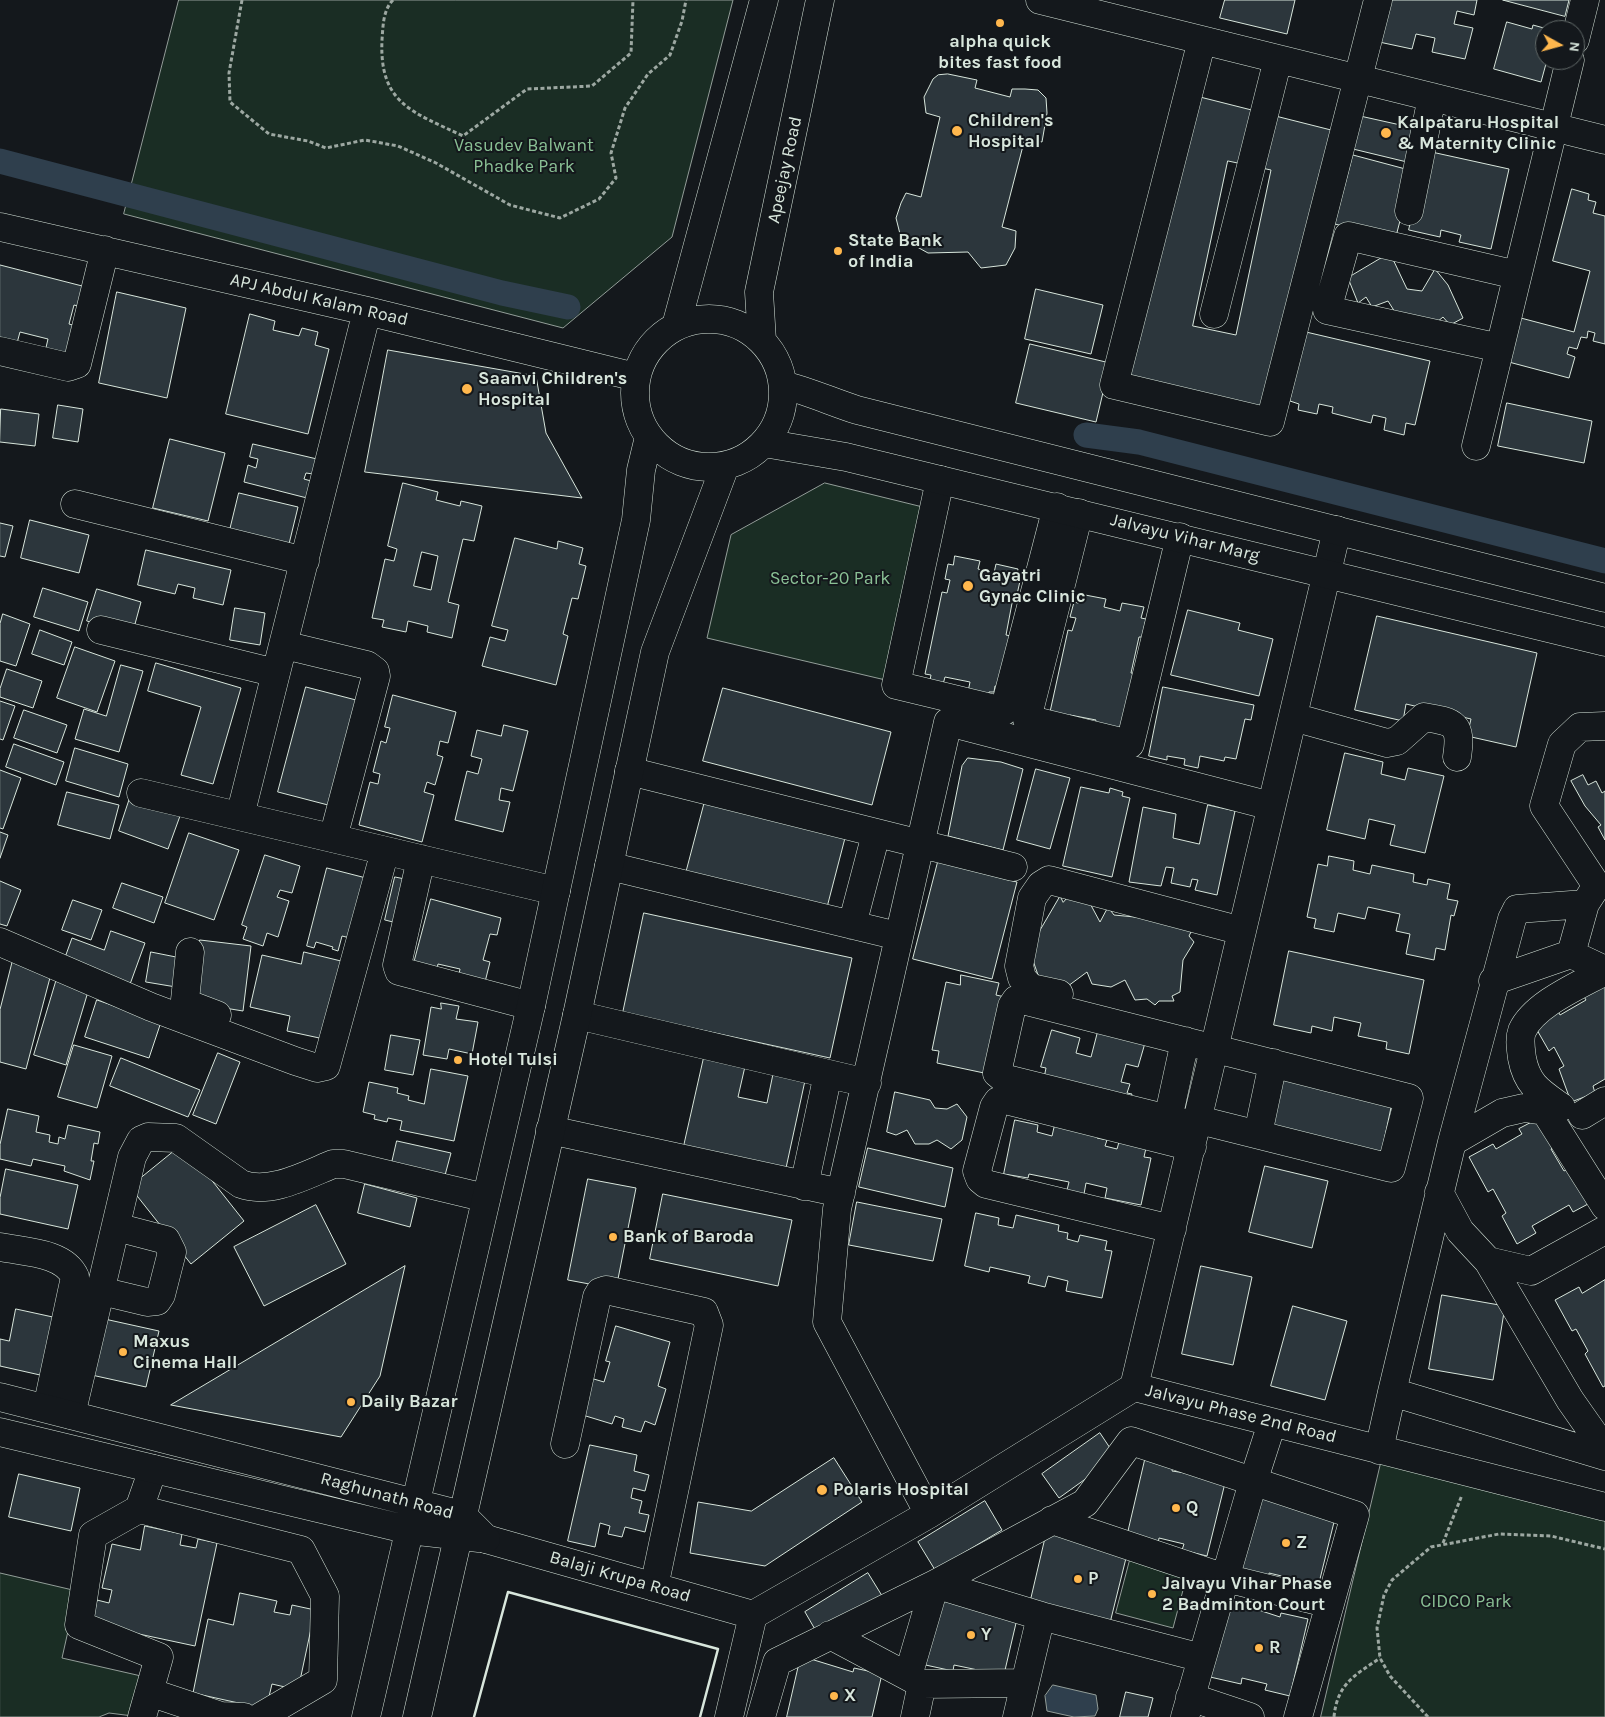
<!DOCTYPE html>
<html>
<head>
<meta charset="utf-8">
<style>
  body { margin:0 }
  #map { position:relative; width:1605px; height:1717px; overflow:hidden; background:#14181c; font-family:Karla,sans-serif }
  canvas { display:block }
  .north { position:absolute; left:1535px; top:20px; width:50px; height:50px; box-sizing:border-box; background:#14181c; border:1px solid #626a69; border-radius:50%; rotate:97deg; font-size:14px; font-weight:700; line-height:20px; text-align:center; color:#d8e6dc }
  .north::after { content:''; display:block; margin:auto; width:18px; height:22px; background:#ffb74d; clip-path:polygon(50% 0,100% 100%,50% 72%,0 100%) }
</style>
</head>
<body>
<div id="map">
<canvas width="1605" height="1717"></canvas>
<div class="north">N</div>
</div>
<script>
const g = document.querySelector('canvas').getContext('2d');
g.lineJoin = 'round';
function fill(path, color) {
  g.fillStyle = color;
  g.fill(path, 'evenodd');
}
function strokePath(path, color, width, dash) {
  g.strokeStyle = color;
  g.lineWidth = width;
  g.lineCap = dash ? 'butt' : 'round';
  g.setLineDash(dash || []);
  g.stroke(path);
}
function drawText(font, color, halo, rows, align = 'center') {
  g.font = font + ' Karla,sans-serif';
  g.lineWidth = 4;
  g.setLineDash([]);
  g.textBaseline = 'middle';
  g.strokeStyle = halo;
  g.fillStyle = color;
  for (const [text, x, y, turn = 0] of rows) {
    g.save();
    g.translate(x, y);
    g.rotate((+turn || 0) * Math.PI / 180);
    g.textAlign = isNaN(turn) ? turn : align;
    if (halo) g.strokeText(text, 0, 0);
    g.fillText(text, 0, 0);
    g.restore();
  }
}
const green = new Path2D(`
  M179,0H733L672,237L563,328L124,214Z
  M825,483L935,510L894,682L707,638L731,535Z
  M1381,1463L1605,1517V1717H1321Z
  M1130,1560L1187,1575L1173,1628L1116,1613Z
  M0,1573L77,1591L62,1658L150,1678L141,1717L109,1713L99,1717H0Z`);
fill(green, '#1a2d24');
strokePath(green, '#939e99', 1);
const water = new Path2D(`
  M1053,1685L1096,1695L1098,1709L1095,1716L1074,1717L1047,1711L1045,1696Z`);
fill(water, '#2f3f4d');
strokePath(water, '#939e99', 1);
strokePath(new Path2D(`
  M0,161L502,293L568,307
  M1086,435L1139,442L1605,561`), '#2f3f4d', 25);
const building = new Path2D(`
  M1225,0H1295L1287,34L1220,18Z
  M1389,0H1477L1474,15L1457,11L1454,24L1473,28L1465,59L1432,52L1435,38L1416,34L1412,49L1379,42Z
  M1503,0H1569L1565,16Z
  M1507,22L1532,29L1533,25L1551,30H1545V60H1547L1541,82L1494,69Z
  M948,74L977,80L975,88L1010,97L1012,89H1025L1038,90L1046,98L1047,113L1042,142L1025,138L1002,227L1016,231L1015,248L1006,265L981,268L968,252L928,253L901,238L896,218L901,203L906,193L921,197L940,117L926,113L924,97L933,79L938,75Z
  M1196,96L1339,132L1267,418L1124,382ZM1228,161L1271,170L1236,335L1193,326Z
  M1360,116L1414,128L1407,162L1353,149Z
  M1427,151L1509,169L1491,249L1459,242L1461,235L1441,230L1440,237L1409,230Z
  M1353,155L1413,171L1395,240L1335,224Z
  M1572,189L1589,194L1588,200L1596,202L1593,213L1605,216V344L1593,341L1595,333L1588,331L1587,338L1581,337L1577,349L1569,347L1567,354L1575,357L1569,378L1505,361L1517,317L1574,332L1590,271L1553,261Z
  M1390,253L1407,289L1422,291L1435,269L1448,285L1463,318L1450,325L1443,317L1430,328L1398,317L1388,301L1372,307L1366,297L1358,303L1348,278Z
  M0,265L90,288L85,308L74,305L69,324L80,327L74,354L44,356L48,339L20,332L17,343L0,339Z
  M1036,289L1103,305L1091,354L1025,339Z
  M117,292L186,308L167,398L99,383Z
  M250,314L275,321L273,330L299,336L302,328L318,332L315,345L329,349L308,434L226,414Z
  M1306,332L1430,361L1415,425L1406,423L1404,435L1384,430L1386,418L1373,415L1371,423L1332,413L1333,407L1319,404L1317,414L1298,410L1299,404L1290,401Z
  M1030,344L1110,363L1096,422L1016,403Z
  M388,350L536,376L546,433L582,498L365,472Z
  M1507,403L1592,421L1584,463L1498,446Z
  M58,405L83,409L78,442L53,438Z
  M1,409L39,414L35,446L0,442Z
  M170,439L225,453L208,521L153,508Z
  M253,444L317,459L313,474L306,473L304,479L311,481L307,498L244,482L248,465L256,468L258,459L250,457Z
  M403,483L438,492L436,500L460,506L461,501L482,506L474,541L463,539L448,602L459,605L452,638L427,632L428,626L408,621L406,632L382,627L384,620L372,618L385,559L394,561L397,549L388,546ZM422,552L438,556L431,590L414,586Z
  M239,493L298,507L289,544L230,530Z
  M30,520L89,535L79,573L21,558Z
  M0,523L13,526L5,557L0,556Z
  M515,538L557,549L558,541L583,548L579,564L586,566L578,599L572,598L563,634L568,636L556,685L482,666L490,637L505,641L508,630L492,626Z
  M146,550L231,570L223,605L193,598L195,588L178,584L175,594L138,585Z
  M955,556L980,561L978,569L994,573L996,564L1018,569L1016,580L1020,581L1016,599L1013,598L1006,635L1011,636L1001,687L995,686L994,692H989L988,697L968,692L970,682L945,677L942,688L929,685L931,675L925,674L942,592L947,593L950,580L945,579L948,564L953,565Z
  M43,588L88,602L79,631L34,617Z
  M97,589L141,602L132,635L87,621Z
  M1080,594L1106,599L1104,607L1120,611L1122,603L1144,607L1141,618L1146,619L1142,637H1139L1131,673L1137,674L1120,731H1093L1096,720L1070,715L1068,726L1050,712L1068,630L1072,631L1076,618L1070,617L1074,602L1078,603Z
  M235,608L265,613L260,645L230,640Z
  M1188,610L1240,623L1238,630L1273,639L1259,696L1171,675Z
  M3,614L30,624L16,666L0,661V624Z
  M1377,616L1537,653L1516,747L1467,736L1471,719L1406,704L1403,721L1355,710Z
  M40,630L72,642L64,665L32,654Z
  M75,647L115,661L97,712L57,698Z
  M156,663L241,688L213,784L181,775L201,707L148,691Z
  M121,665L143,671L119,752L75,739L84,709L106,716Z
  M7,669L42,681L33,708L0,697V689Z
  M306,687L356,700L328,805L278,792Z
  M1163,687L1254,705L1251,720L1245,719L1236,759L1225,757L1224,761L1200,756L1198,768L1184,765L1185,759L1167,756V760L1149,756Z
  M723,688L891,732L872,805L703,761Z
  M393,695L456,712L448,743L440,741L437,755L443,757L435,785L427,782L424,792L434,795L422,842L359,825L370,782L378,784L380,774L373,772L381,741L386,743L390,728L385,727Z
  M0,701L15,706L3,740L0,739Z
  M24,710L67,725L57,753L14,738Z
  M504,725L528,731L513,791L501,788L499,800L510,802L503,832L455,820L467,771L478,774L482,759L471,756L477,730L501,736Z
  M14,744L64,762L56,785L6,767Z
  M75,748L128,764L119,797L66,781Z
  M1345,753L1383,762L1381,774L1405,780L1408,768L1444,776L1425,853L1390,845L1395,825L1369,819L1365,839L1327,830Z
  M968,758L1001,762L1023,769L1003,850L948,836L962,766Z
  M1036,769L1070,778L1050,849L1017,840Z
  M0,770L21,778L3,829L0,828Z
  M1583,775L1588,785L1596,781L1602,793L1605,791V840L1598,827L1601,825L1585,806L1571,781Z
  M1081,787L1109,793L1110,788L1123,792L1122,796L1130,798L1112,877L1063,866Z
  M67,792L119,805L110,839L58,825Z
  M130,798L180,816L168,849L119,831Z
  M705,801L845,838L825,915L685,877Z
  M1208,805L1235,811L1217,895L1195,890L1198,880L1192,879L1190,887L1171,883L1174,868L1166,867L1161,886L1129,882L1143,807L1176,814L1173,838L1199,844Z
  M0,832L8,835L0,858Z
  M189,833L239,850L214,920L165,903Z
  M265,855L300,866L292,893L280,890L277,897L289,901L278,937L267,933L263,946L243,939L247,927L242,925Z
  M1329,856L1354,861L1353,870L1370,874L1372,865L1414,874L1413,882L1427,885L1428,879L1450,884L1447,899L1458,901L1454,916L1451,915L1445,950L1436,948L1434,960L1406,954L1410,934L1396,931L1400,914L1368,907L1365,919L1338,913L1334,932L1314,928L1316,919L1307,917L1318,864L1327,866Z
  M938,862L1017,882L992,979L913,959Z
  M327,868L370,879L354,939L342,936L338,951L332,949L333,947L316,942L314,948L307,946Z
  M395,877L410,880L401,924L385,920Z
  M0,881L21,890L7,926L0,924Z
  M122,883L163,897L154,923L113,908Z
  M1070,895L1086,896L1100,922L1108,907L1114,915L1145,918L1192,930L1189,936L1194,942L1183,960L1180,992L1172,996L1174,1001H1159L1155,1005L1147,999L1135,1000L1125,980L1111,987L1092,984L1087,972L1064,989L1038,975L1029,949L1060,896L1063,902Z
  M431,899L501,918L497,935L490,934L483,960L490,962L484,986L458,979L460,969L438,964L436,973L413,967Z
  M73,900L102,910L91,940L62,930Z
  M644,913L852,958L830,1058L623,1013Z
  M111,931L145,943L129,987L63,963L72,938L104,950Z
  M200,940L251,946L243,1011L194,1003Z
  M1289,951L1424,980L1409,1054L1386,1049L1387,1042L1358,1036L1361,1023L1334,1017L1332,1031L1312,1026L1311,1033L1274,1025Z
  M151,952L181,958L176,987L146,982Z
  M304,952L341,961L324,1039L287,1031L290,1016L250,1007L262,955L301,964Z
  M13,960L52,970L26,1069L0,1062V1010Z
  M58,975L90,985L66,1065L34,1055Z
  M961,975L999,983L996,995L1005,997L989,1048L984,1073L937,1063L939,1051L932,1050L946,982L960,985Z
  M1605,985V1079L1593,1086L1595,1093L1571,1102L1559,1069L1564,1066L1554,1047L1549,1051L1533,1023L1557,1009L1560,1015L1586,1000L1583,995Z
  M97,1000L161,1022L149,1058L85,1037Z
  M441,1003L459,1006L456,1019L478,1022L472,1054L449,1049L447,1059L423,1055L431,1007L441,1009Z
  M1052,1030L1080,1038L1076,1053L1091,1057L1098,1030L1145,1043L1138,1067L1126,1064L1121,1082L1130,1084L1127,1093L1132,1094L1128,1108L1044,1078L1046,1068L1041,1067Z
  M391,1035L420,1040L413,1075L385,1070Z
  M74,1045L112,1056L97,1108L58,1097Z
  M218,1053L240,1062L216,1124L193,1115Z
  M705,1053L746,1062L738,1097L767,1103L774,1069L806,1076L786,1168L684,1146Z
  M121,1058L200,1090L188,1117L110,1086Z
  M431,1069L468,1076L454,1141L400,1130L402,1121L388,1118L387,1122L374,1119L375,1115L363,1112L369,1082L398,1088L397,1093L409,1096L408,1100L424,1104Z
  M1283,1075L1393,1098L1381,1155L1271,1132Z
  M895,1092L930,1100L935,1108L947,1109L957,1104L967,1117L962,1140L951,1149L937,1140L929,1144H915L907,1130L896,1135L887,1132Z
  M8,1109L39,1116L36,1132L50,1135L49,1142L58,1144L59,1137L65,1139L68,1125L100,1132L98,1144L94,1143L91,1161H94L90,1180L64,1171L65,1166L33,1159L31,1166L0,1159V1145Z
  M1540,1118L1556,1146L1551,1149L1564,1171L1568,1169L1588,1204L1573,1212L1569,1205L1532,1226L1536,1233L1517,1244L1502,1216L1506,1213L1493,1189L1488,1192L1469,1157L1493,1144L1496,1149L1522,1134L1519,1129Z
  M1015,1120L1038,1125L1037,1132L1052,1136L1055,1123L1098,1132L1097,1138L1107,1140L1105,1146L1117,1149L1119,1142L1146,1148L1144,1157L1151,1158L1141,1205L1105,1198L1107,1188L1086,1183L1084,1194L1067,1190L1069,1182L1029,1174L1028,1178L1004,1174Z
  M397,1141L451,1153L444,1179L391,1167Z
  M183,1144L244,1221L191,1264L130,1187Z
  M868,1148L953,1168L945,1207L859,1187Z
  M1265,1166L1328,1181L1312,1248L1249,1232Z
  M6,1169L78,1185L68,1229L0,1214V1198Z
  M588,1179L636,1188L616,1289L568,1280Z
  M365,1184L417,1198L410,1227L358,1213Z
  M663,1194L792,1220L778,1286L650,1259Z
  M857,1202L942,1219L933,1261L849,1245Z
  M316,1205L346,1264L264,1306L234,1247Z
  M976,1213L999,1218L998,1225L1013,1228L1016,1215L1059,1225L1058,1231L1068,1233L1067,1239L1078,1242L1080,1235L1107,1241L1105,1250L1112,1251L1102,1298L1066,1291L1068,1281L1048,1276L1045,1287L1028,1283L1030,1276L990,1267L989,1272L965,1266Z
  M405,1266L380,1376L341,1437L171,1405Z
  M1201,1266L1252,1277L1233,1365L1182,1354Z
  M1605,1280V1386L1603,1387L1585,1354L1588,1351L1576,1329L1572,1331L1555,1300L1579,1287L1582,1293Z
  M1442,1295L1505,1306L1493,1380L1429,1369Z
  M1293,1306L1347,1321L1325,1400L1271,1386Z
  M16,1309L62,1319L49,1377L0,1366V1339L9,1341Z
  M100,1318L159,1331L146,1387L87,1374Z
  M616,1326L670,1342L658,1386L666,1389L655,1425L645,1421L641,1432L622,1427L624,1419L615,1416L612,1424L576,1413L587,1377L604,1382L610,1362L606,1361Z
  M1100,1433L1116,1457L1059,1498L1042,1474Z
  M590,1445L637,1455L634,1471L649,1475L645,1491L633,1488L631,1498L642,1501L639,1513L649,1515L645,1532L625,1527L622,1537L608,1534L610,1526L600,1523L595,1547L568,1541Z
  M834,1458L862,1502L765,1566L690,1553L698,1502L751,1511Z
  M1145,1460L1173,1467L1172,1471L1226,1479L1207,1556L1182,1550L1184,1544L1159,1538L1158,1544L1127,1537Z
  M19,1474L80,1488L71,1531L9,1517Z
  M1255,1496L1308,1512L1336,1514L1317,1591L1292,1585L1294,1579L1269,1573L1268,1580L1237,1572Z
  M985,1501L1002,1530L935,1570L918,1542Z
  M145,1526L182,1534L180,1545L196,1548L198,1539L217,1543L195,1646L92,1624L97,1600L109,1603L112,1590L102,1588L112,1544L140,1550Z
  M1047,1531L1128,1550L1109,1627L1029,1608Z
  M868,1573L884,1599L820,1638L805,1612Z
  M940,1587L1020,1606L1002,1683L978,1670L954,1665L953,1671L921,1664Z
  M240,1593L277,1601L274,1612L290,1615L292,1605L315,1610L298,1690L272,1684L266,1709L193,1693L208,1619L233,1625Z
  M1228,1600L1280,1617L1281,1613L1308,1619L1290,1696L1265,1690L1267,1684L1242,1678L1241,1684L1210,1677Z
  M801,1656L853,1672L854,1668L882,1674L872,1717H787Z
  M1126,1692L1153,1698L1148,1717H1120Z`);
fill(building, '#2c363c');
strokePath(building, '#d8e6dc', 1);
const minor = new Path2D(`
  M1040,0L1605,140
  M1202,40L1114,385L1270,422L1378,0
  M1575,40L1585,0
  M1409,211L1432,97
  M0,227L367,311L636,377
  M1214,314L1278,59
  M1500,348L1327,310L1348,236L1517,275
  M0,351L68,367L77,364L105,250
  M1476,446L1570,60
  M940,480L896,685L1004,711L1057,507
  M75,504L305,561
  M1079,513L1027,719L1130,744L1180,537
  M101,630L276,673
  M284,645L367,665L375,671L376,676L333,838
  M1293,717L1387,743L1397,741L1424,717C1455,722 1462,724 1457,757
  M629,771L1013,867
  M141,793L556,891
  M240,816L367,311
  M421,859L397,965L399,971L531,1006
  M609,866L898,936
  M1597,886L1544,806L1562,744L1580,727L1605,726
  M1585,904L1517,909L1512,919L1452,1142L1392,1392L1605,1456
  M852,925L876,834
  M0,942L151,1007L295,1061L317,1068L326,1066L385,851
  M190,952L185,1000L188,1004L217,1015
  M1571,954L1585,904L1594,890
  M1493,981L1571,954L1605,970
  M1059,994L1031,988L1022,978L1019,966L1032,898L1041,885L1049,880L1242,931
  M577,1015L867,1083
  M1561,1107C1540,1092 1527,1085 1522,1058C1521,1050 1519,1039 1522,1031C1534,1004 1580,985 1605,971
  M1582,1115L1605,1101
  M1168,1119L1185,1041
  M1197,1126L1003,1078L997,1073L1012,1006L1016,1000L1026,1001L1409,1098L1391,1168L1199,1120
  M550,1130L841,1193
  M1258,1134L1273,1063
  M1452,1142L1502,1113L1524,1108L1545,1111L1605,1206
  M804,1186L828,1074
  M1439,1192L1460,1231L1488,1261L1531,1271L1605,1230
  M1172,1229L986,1184L980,1179L977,1171L994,1107L998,1101L1005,1100L1192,1147
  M0,1247C24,1252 64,1252 75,1277L47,1408
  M1488,1261L1570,1400L1605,1450
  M101,1291L147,1302L157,1301L161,1295L172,1252L166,1240L116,1227
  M1134,1387L1337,530
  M71,1415L132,1157L141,1140L148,1137L176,1138L241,1184C270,1195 306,1175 333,1164H344L486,1198
  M565,1444L597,1297L600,1292L606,1290L704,1312L709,1325L654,1587
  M1379,1450L1392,1392
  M139,1509L301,1550L325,1596L323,1680L260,1717
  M929,1514L827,1322L837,1209L948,722L1271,806
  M1052,1520L1225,1578L1330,1604
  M486,1539L753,1615
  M753,1615L929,1514L1134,1387L1605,1507
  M830,1635L922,1684L915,1717
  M908,1676L935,1584L1041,1616L1202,1658
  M922,1684L1025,1683
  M149,1692L221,1716L244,1717
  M1190,1697L1250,1717
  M142,1717L159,1657L79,1625L93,1535L139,1509L153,1469
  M729,1717L753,1615
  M761,1717L777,1662L935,1584L1085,1503L1131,1441L1355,1515L1298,1717
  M1017,1717L1041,1616
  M1185,1717L1253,1482L1272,1423`);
const major = new Path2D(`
  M635 393a74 74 0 1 1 148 0a74 74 0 1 1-148 0Z
  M676,326L764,0
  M762,341L759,292L820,0
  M783,385C808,391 832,402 857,410L1605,598
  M764,443L846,457L1605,642
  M0,1397L462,1515L486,1539
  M0,1432L409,1530L479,1538
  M366,1717L531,1006L636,520L641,470L649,437
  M417,1717L577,1015L655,652L725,466`);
strokePath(minor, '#d8e6dc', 29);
strokePath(major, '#d8e6dc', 29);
strokePath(new Path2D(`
  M242,0L229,73L230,102L269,134L308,141L326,148L365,140L398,146L436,163L510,205L560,218L599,199L616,178L611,153L625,108L648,74L670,55L682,21L686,0
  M393,0C383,10 383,26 382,40C379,104 413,112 463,136L527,89L592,86L631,53L633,0
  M1443,1543L1462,1495
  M1334,1717C1337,1684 1355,1675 1380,1658
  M1428,1717L1390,1676L1380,1658L1377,1628L1384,1595L1392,1580L1431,1547L1499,1534L1551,1536L1605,1549`), '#9da8a2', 3, [4, 2.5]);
strokePath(minor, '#14181c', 28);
strokePath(major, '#14181c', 28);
strokePath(new Path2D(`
  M474,1717L508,1592L718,1649L700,1717`), '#d8e6dc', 2.5);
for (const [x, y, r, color] of [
  [1000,23,5,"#ffb74d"],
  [957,131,6,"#ffb74d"],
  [1386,133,6,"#ffb74d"],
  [838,251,5,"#ffb74d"],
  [467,389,6,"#ffb74d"],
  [968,586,6,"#ffb74d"],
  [458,1060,5,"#ffb74d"],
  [613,1237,5,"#ffb74d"],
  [123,1352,5,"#ffb74d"],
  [351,1402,5,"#ffb74d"],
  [822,1490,6,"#ffb74d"],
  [1176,1508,5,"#ffb74d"],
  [1286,1543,5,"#ffb74d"],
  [1078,1579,5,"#ffb74d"],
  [1152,1594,5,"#ffb74d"],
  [971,1635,5,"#ffb74d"],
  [1259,1648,5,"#ffb74d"],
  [834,1696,5,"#ffb74d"]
]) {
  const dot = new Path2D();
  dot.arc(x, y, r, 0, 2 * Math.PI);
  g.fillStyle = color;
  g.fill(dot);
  strokePath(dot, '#14181c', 2);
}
drawText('bold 18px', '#d8e6dc', '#14181c', [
  ["alpha quick",1000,42,"center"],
  ["bites fast food",1000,63,"center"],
  ["Children's",968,121],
  ["Hospital",968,142],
  ["Kalpataru Hospital",1397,123],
  ["& Maternity Clinic",1397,144],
  ["State Bank",848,241],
  ["of India",848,262],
  ["Saanvi Children's",478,379],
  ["Hospital",478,400],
  ["Gayatri",979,576],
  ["Gynac Clinic",979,597],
  ["Hotel Tulsi",468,1060],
  ["Bank of Baroda",623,1237],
  ["Maxus",133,1342],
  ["Cinema Hall",133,1363],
  ["Daily Bazar",361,1402],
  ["Polaris Hospital",833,1490],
  ["Q",1186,1508],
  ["Z",1296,1543],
  ["P",1088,1579],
  ["Jalvayu Vihar Phase",1162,1584],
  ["2 Badminton Court",1162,1605],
  ["Y",981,1635],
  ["R",1269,1648],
  ["X",844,1696]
], 'left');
drawText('18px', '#8ac095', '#14181c', [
  ["Vasudev Balwant",524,146],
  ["Phadke Park",524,167],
  ["Sector-20 Park",830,579],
  ["CIDCO Park",1466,1602]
]);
drawText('18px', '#d8e6dc', '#14181c', [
  ["Apeejay Road",785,170,-78],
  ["APJ Abdul Kalam Road",319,300,13],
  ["Jalvayu Vihar Marg",1185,538,14],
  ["Jalvayu Phase 2nd Road",1241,1414,14],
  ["Raghunath Road",387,1496,15],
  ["Balaji Krupa Road",620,1577,16]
]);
</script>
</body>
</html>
